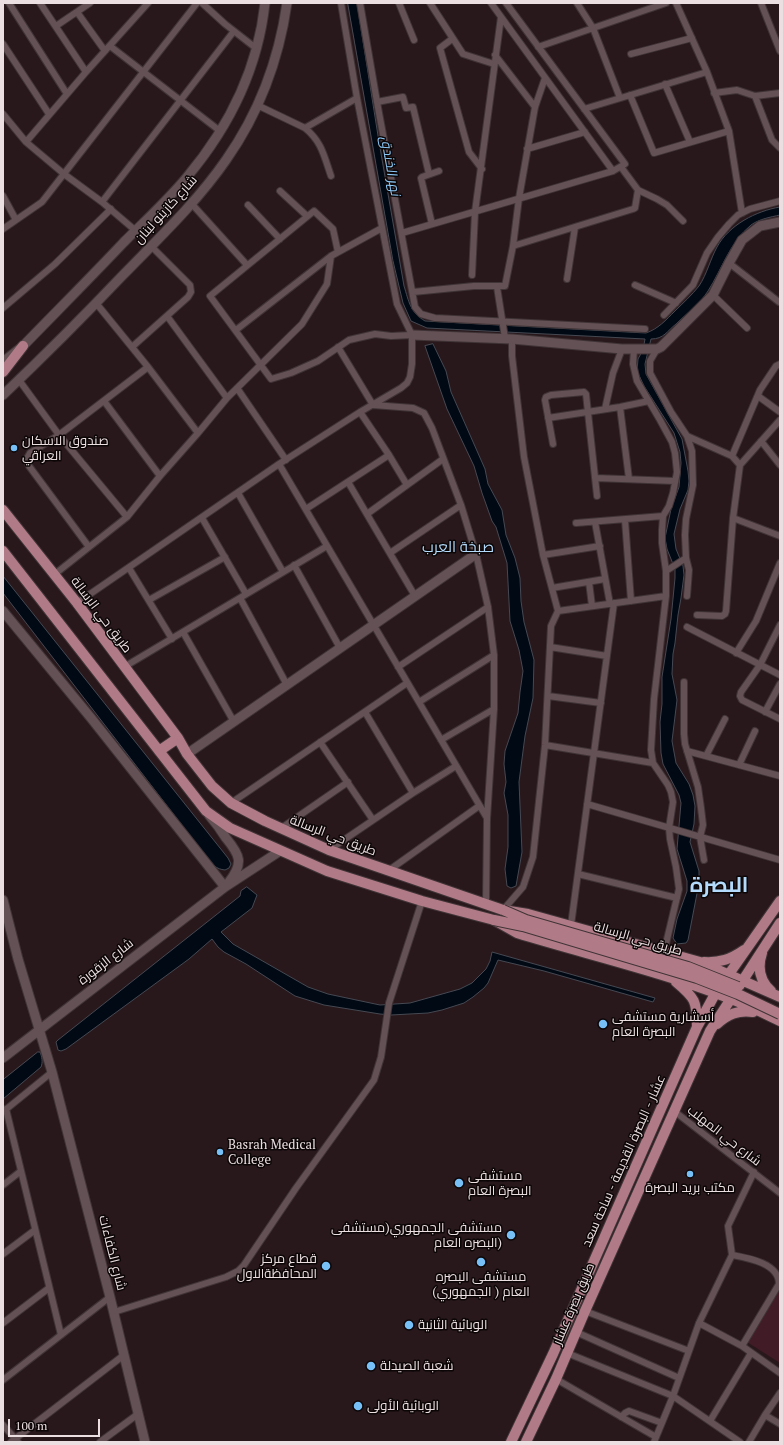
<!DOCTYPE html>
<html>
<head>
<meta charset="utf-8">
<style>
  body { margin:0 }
  #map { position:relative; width:783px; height:1445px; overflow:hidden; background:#28181c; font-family:"PT Serif",serif }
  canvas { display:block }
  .frame { position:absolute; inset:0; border:4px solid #ebdfe1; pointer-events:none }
  .scale { position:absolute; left:8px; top:1419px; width:92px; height:18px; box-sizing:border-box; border:2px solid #ebdfe1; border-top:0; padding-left:5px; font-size:12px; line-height:14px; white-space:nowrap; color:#ebdfe1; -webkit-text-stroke:3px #0c0607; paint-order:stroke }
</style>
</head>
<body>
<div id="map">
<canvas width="783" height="1445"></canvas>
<div class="frame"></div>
<div class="scale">100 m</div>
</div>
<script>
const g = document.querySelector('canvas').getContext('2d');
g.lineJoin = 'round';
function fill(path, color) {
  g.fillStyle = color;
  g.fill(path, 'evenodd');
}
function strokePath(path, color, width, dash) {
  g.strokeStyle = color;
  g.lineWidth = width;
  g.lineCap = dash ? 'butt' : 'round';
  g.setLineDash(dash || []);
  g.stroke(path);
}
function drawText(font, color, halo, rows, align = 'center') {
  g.font = font + ' "PT Serif",Cairo,serif';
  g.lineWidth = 3;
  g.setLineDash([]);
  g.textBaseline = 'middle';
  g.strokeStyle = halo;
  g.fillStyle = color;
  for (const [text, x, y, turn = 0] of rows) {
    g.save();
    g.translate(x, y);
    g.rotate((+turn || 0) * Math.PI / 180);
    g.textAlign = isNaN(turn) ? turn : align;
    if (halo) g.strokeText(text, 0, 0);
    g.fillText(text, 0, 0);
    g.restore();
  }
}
fill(new Path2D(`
  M780,1285V1363L747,1342Z`), '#411b26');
const water = new Path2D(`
  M348,3H357L379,142L404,286C409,302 410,312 425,321L646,333C658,329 666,320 675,311C683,303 692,295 699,286C707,274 710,260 717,247C729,225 756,211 780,207V215C771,217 759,219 751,225C730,242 722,269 708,291C700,304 686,314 676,324C667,331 664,339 651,339L645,364L646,374L682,439L688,471L689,481L688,490L680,509L674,534L676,549L683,566L684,575L681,598L678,615L675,643L673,654L672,674L677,700L672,741L676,763L689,784L693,795L695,806L694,824L690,842L699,871V883L688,940L686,943L677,944L673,938L677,919L687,891V881L677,849L681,803L679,795L663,764L661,753L660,722L662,704V677L671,619L675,578V569L667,549L665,538L671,509L679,487L681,463L680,452L674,433L644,386L637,371L638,359L643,350L645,339L427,328L411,321L403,303L393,261Z
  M433,344L446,371L451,392L485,469L488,484L502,510L506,535L515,558L520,578L521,601L524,622L534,660L533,698L525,736L519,782L522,852L516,886L511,888L507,886L505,869L508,847V815L504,793L506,782L504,764L505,751L518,713L520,692L523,671L519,650L510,621L507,563L496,527L492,521L482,493L474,466L447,409L425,346Z
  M3,576L228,858L231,864L229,868L225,870C216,869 213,865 208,859L3,593Z
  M247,887L257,895L252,908L221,932L233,944L308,987L328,994L380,1005L410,1003L460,989L472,983L486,969L490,961L492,952L655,998L653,1002L544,971L498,960L488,983L484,988L473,997L464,1003L442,1010L428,1013L391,1015L380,1014L324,1005L295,996L246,964L224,952L218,947L212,939L189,959L66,1049L61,1051L58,1050L56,1042L58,1040L240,896L241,891Z
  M38,1052H40C42,1057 43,1062 41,1067L3,1099V1080Z`);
fill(water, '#000914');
strokePath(water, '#464952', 1);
const street = new Path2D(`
  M9,3L67,94
  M40,3L86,72
  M202,3L225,24L257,49
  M360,3L377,102L415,307L421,314L435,318L645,329
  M399,3L414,40
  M430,3L463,54L494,64
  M491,3L613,171
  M577,3L593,28L620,98
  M676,3L707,72L729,131L742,213
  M761,3L780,51
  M77,12L105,51
  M56,26L90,3
  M452,39L440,48L469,152L482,169
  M3,44L49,114
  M110,46L220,131
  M538,47L666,3
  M631,54L692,38
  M495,55L535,107
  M665,84L690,142
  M714,93L737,90L755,96L780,93
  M630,95L654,153L729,131
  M755,96L772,140L780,148
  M377,102L403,97L406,108L413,107L429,174
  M257,105L305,128C322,142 324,156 331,176
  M584,109L707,72
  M3,114L26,142L64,174L102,202L136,231
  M305,128L357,98
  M26,142L86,72L148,3
  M527,149L585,132
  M621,167L638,190L657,199L667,205L683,221
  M280,191L307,216
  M3,196L16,220
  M102,202L234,31
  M191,203L247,265
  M248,205L280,239
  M432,224L421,178L422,177L439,171
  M3,229L42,202L197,3
  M402,233L613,171L625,164L506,3
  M513,246L633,209L635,208L638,190
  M338,252L333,229L314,211L210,296L271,379L291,373L318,361L349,340L375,334L391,336L412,335
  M729,263L779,302
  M472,275L475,212L501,17
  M567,279L575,227
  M635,285L676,303
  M497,287L505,338
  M413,292L474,286H505L513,246L519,198L535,107L545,78
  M713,295L747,328
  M96,303L148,367L198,433
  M3,308L55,264L111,209
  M664,315L693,285L707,253L718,237L729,224L738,215L750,209L780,201
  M167,316L227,398
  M236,330L331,256L382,228
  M132,347L188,297L191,292L190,285L151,246
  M338,347L373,405L413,408L424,413L432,428L461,505L476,554L488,607L494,655V709L487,819L486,903
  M634,349L633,364L637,381L660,420L672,442L675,453L677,472L673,493L669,506L663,516L662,530V543L666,571V596L654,699L651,750L653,763L668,785L671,792L673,802L669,828L670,839L676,867L679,889L664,952
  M657,349L650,361V373L671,412L687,436L692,451L693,485L686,519L685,535L686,558L689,570L687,596
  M19,380L59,435L127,517
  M237,388L286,460
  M758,396L780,412
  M104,401L160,476
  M620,407L629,479
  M605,409L613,373L622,349
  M360,412L389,455L407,485
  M548,418L620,407L649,401
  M687,436L732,456L740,465
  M761,441L780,465
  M553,444L545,400L546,397L551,395L584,392L586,394L597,496
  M732,456L760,390L776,366L780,364
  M279,464L487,818
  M595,478L675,481
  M348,482L415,596
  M238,493L283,572
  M306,509L389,455
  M367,514L443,459
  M202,518L246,594
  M733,518L780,536
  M625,520L631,601
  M595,522L610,604
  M576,523L663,516
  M89,547L29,466C26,461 27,457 30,453L59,435L148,367
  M390,553L461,505
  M543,555L600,546
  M294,565L340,648
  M129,568L172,639
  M666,571L686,558
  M55,574L127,517L160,476L198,433L227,398L302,324L327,284L331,256
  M589,582L592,606
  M552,588L605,579
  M240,598L287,685
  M149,600L225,557
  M77,603L279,464L360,412L401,388L407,383L410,377L412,364V335L397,304L357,98L341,3
  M558,611L666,596
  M697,615L722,616L725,614L726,611L733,518L740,465L780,420
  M780,625L760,665L741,692L740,696L742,700L780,719
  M687,627L780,675
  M183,632L234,722
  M550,647L607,656
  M736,653L756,621L780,563
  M124,667L327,546
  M398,667L488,607
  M684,682V734L685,744L698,787L701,808L703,825L700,837L704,860
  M548,696L601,703
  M419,702L494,655
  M365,712L413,793
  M765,712L780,684
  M441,740L494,709
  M320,742L373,820
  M545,745L653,763
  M687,751L780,776
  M706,756L725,719
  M739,765L755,731
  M231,803L407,683
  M587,804L780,860
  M280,829L348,782
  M329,850L413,793L456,766
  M388,871L479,806
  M578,874L677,898
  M503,910L523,887L533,857L545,745L551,626L558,611L543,555L524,457L512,356V339
  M571,925L614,603
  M6,1109L61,1335
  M4,1111L52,1072
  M674,1111L780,1193
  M3,1185L21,1171
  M3,1254L35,1230
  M732,1255C748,1258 779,1263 779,1284L742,1346
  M585,1311L689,1351
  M114,1312L226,1277L238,1271L244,1265L296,1188L374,1080L381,1057L389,1003L422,901
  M3,1323L49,1288
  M699,1323L742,1346L780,1373
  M576,1332L679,1378
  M567,1353L673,1396L740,1442
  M556,1379L656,1437
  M3,1380L110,1297
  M765,1415L780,1424
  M621,1417L625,1413L629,1411L662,1423
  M710,1421L751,1353
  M3,1425L18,1442
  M11,1442L124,1355
  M100,1442L138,1414
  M654,1442L673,1396L699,1323L732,1255L728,1226L754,1172
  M749,1442L765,1415L780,1393`);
const secondary = new Path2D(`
  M412,335L512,339L622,349H657L661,347L713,295L729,263L742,240L760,226L780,222
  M3,362L23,346C57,311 91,277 124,242C145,221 168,200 187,177C229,127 258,68 265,3
  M3,395C44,356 84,316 123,275C159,238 197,202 226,160C259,113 279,59 287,3
  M3,611L91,718L225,887
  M187,754L476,554
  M209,815C215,822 221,830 226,838C240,855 244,863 229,882
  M3,900L18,959L52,1072L110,1297L145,1442
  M3,1058L225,887L280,851`);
const primary = new Path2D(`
  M3,372L23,346
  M3,510L77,603L178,738L187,754L212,786L231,803L265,821L329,850L503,910L528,914L700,962L780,997
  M3,551L206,811L230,828L327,871L422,901L494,920L517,933C605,960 698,979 780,1021
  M159,751L178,738
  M762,953C757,968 760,981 771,991
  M704,962C720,963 731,959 744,950
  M676,982C695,998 697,1001 697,1026
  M717,1024C728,1014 738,1010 753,1012
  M511,1442L553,1354L697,1027L715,994L780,901
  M526,1442L556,1379L585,1311L710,1031L780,923`);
strokePath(street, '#403437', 8);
strokePath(secondary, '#403437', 11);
strokePath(primary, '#403437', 12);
strokePath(street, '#645155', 6);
strokePath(secondary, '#645155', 9);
strokePath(primary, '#b07b87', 10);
const primaryBridge = new Path2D(`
  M503,910L526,920L688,967L738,987
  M494,920L523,926L697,978L738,994L780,1014`);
strokePath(primaryBridge, '#403437', 12, []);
strokePath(primaryBridge, '#b07b87', 10);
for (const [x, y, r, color] of [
  [14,448,4,"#76c0f7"],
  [603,1024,5,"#76c0f7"],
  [220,1152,4,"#76c0f7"],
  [690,1174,4,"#76c0f7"],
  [459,1183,5,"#76c0f7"],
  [511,1235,5,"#76c0f7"],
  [481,1262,5,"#76c0f7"],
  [326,1266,5,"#76c0f7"],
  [409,1325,5,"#76c0f7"],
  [371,1366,5,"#76c0f7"],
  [358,1406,5,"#76c0f7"]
]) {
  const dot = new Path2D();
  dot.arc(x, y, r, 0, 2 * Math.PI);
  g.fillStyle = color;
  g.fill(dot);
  strokePath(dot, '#0c0607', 1.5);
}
drawText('13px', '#ebdfe1', '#0c0607', [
  ["شارع كازينو لبنان",166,210,-48],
  ["طريق حي الرسالة",101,615,53],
  ["طريق حي الرسالة",333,836,21],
  ["طريق حي الرسالة",638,939,16],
  ["شارع الزقورة",106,962,-38],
  ["شارع حي المهلب",724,1136,38],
  ["عشار - البصرة القديمة - ساحة سعد",624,1161,-66],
  ["شارع الكفاءات",112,1253,76],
  ["طريق بصرة عشار",574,1304,-67]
]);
drawText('13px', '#ebdfe1', '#0c0607', [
  ["صندوق الاسكان",22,441],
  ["العراقي",22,456],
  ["أسشارية مستشفى",612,1017],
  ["البصرة العام",612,1032],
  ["Basrah Medical",228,1145],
  ["College",228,1160],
  ["مستشفى",468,1176],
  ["البصرة العام",468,1191],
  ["مكتب بريد البصرة",690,1188,"center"],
  ["مستشفى الجمهوري(مستشفى",502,1228,"right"],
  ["البصره العام)",502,1243,"right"],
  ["قطاع مركز",317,1259,"right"],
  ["المحافظةالاول",317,1274,"right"],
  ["مستشفى البصره",481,1277,"center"],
  ["العام ( الجمهوري)",481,1292,"center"],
  ["الوبائية الثانية",418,1325],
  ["شعبة الصيدلة",380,1366],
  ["الوبائية الأولى",367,1406]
], 'left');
drawText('italic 14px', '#8cc8f6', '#0c0607', [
  ["نهر الخندق",390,166,80]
]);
drawText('15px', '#b3dafa', '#0c0607', [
  ["صبخة العرب",458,548]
]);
drawText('bold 21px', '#b3dafa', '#0c0607', [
  ["البصرة",719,886]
]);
</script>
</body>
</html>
